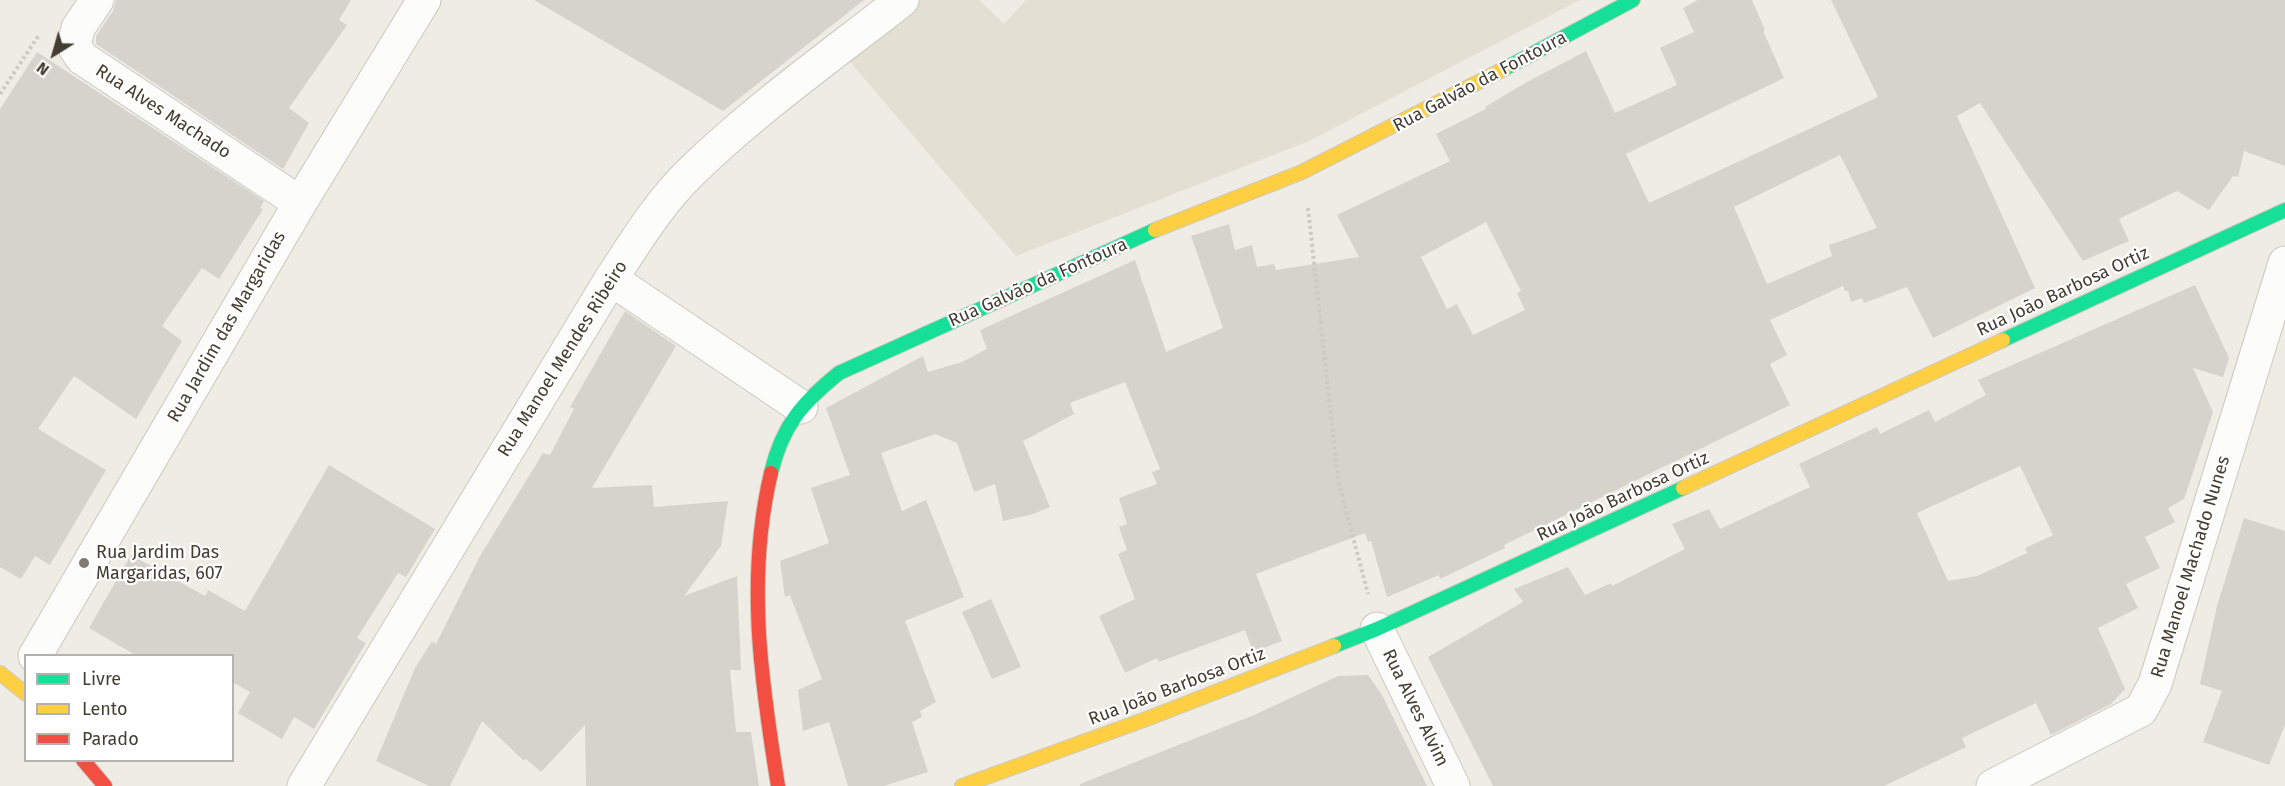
<!DOCTYPE html>
<html>
<head>
<meta charset="utf-8">
<style>
  body { margin:0 }
  #map { position:relative; width:2285px; height:786px; overflow:hidden; background:#eeece5; font-family:"Fira Sans",sans-serif }
  canvas { display:block }
  .legend { position:absolute; left:24px; top:654px; width:210px; height:108px; box-sizing:border-box; background:#fff; border:2px solid #b4b2ad; margin:0; padding:8px 10px; list-style:none; font-size:18px; color:#443e32 }
  .legend li { display:flex; align-items:center; gap:12px; height:30px }
  .legend b { width:30px; border:2px solid #b4b2ad }
  .north { position:absolute; left:24px; top:24px; width:60px; height:60px; -webkit-text-stroke:4px #fff; paint-order:stroke; rotate:217deg; font-size:16px; font-weight:700; line-height:24px; text-align:center; color:#443e32 }
  .north::after { content:''; display:block; margin:auto; width:21px; height:27px; background:#443e32; clip-path:polygon(50% 0,100% 100%,50% 72%,0 100%) }
</style>
</head>
<body>
<div id="map">
<canvas width="2285" height="786"></canvas>
<ul class="legend">
<li><b style="height:8px;background:#16e098"></b>Livre</li>
<li><b style="height:8px;background:#ffcf43"></b>Lento</li>
<li><b style="height:8px;background:#f24e42"></b>Parado</li>
</ul>
<div class="north">N</div>
</div>
<script>
const g = document.querySelector('canvas').getContext('2d');
g.lineJoin = 'round';
function fill(path, color) {
  g.fillStyle = color;
  g.fill(path, 'evenodd');
}
function strokePath(path, color, width, dash) {
  g.strokeStyle = color;
  g.lineWidth = width;
  g.lineCap = dash ? 'butt' : 'round';
  g.setLineDash(dash || []);
  g.stroke(path);
}
function drawText(font, color, halo, rows, align = 'center') {
  g.font = font + ' "Fira Sans",sans-serif';
  g.lineWidth = 4.5;
  g.setLineDash([]);
  g.textBaseline = 'middle';
  g.strokeStyle = halo;
  g.fillStyle = color;
  for (const [text, x, y, turn = 0] of rows) {
    g.save();
    g.translate(x, y);
    g.rotate((+turn || 0) * Math.PI / 180);
    g.textAlign = isNaN(turn) ? turn : align;
    if (halo) g.strokeText(text, 0, 0);
    g.fillText(text, 0, 0);
    g.restore();
  }
}
fill(new Path2D(`
  M888,0H979L1004,24L1026,0H1580L1309,141L1016,256L833,42Z`), '#e3dfd2');
fill(new Path2D(`
  M116,0H351L339,20L347,25L289,108L309,123L283,169L96,44V36L113,11Z
  M534,0H864L723,111Z
  M1698,0H1752L1765,30L1763,31L1784,78L1626,154L1649,203L1878,97L1831,0H2285V166L2244,151L2238,177L2233,176L2209,210L2177,191L2119,219L2129,241L2083,261L1980,103L1957,116L2035,288L1933,338L1907,287L1864,303L1862,298L1851,302L1848,291H1845L1843,286L1770,320L1787,355L1770,364L1790,405L1504,545L1505,548L1440,579L1439,575L1387,597L1371,541L1368,542L1365,533L1256,574L1282,641L1253,652L1245,630L1159,662L1157,658L1125,673L1099,616L1135,599L1118,554L1127,550L1119,527L1127,524L1119,498L1157,484L1152,472L1160,469L1125,382L1070,403L1074,414L1023,441L1050,507L1033,514L1003,521L995,484L974,492L957,443L935,434L881,453L902,511L926,500L964,597L905,621L936,702L920,711L922,717L912,722L928,772L884,786H848L829,722L803,731L798,690L822,679L790,595L785,597L780,561L829,543L811,488L850,475L826,408L923,356L928,372L962,362L987,349L980,330L1135,260L1166,352L1223,328L1191,236L1229,224L1235,250L1252,245L1257,267L1274,264L1276,270L1359,257L1337,215L1450,161L1436,134L1486,109L1485,107L1527,82L1586,51L1615,113L1677,85L1660,48L1694,32L1683,8ZM1840,155L1877,228L1829,245L1832,256L1767,284L1734,207ZM1486,222L1521,291L1517,293L1525,310L1473,335L1457,304L1447,309L1421,257Z
  M37,52L264,201L260,208L263,209L219,279L202,268L162,326L182,341L136,419L74,376L38,429L106,470L50,565L35,556L21,579L0,567V109Z
  M2195,285L2229,358L2223,377L2193,368L2213,412L2184,499L2168,508L2175,522L2145,537L2160,568L2126,584L2138,608L2098,628L2125,689L2111,704L2051,735L2036,703L1962,738L1966,747L1884,786H1493L1428,657L1523,602L1514,589L1568,567L1585,595L1611,583L1612,586L1685,549L1672,524L1709,509L1720,529L1810,487L1799,464L1877,427L1880,434L1929,410L1935,422L1986,395L1978,380ZM2020,466L2053,535L2025,548L2027,553L1977,576L1948,581L1917,513Z
  M625,311L676,346L592,488L652,485L654,507L728,501L721,546L684,596L737,576L741,670H730L736,732H751L759,786H586L585,725L541,772L526,759L524,761L482,721L450,786H429L376,761L415,668L432,641L436,644L480,556L543,453L550,455L574,409L570,407Z
  M329,465L435,529L406,577L398,573L357,638L366,643L314,729L294,717L282,739L238,713L250,692L232,682V656H137L89,628L131,555L205,596L208,590L245,611Z
  M2244,518L2285,531V725L2269,765L2203,742L2222,691L2200,684L2217,606Z
  M991,599L1021,667L992,679L962,612Z
  M1368,675L1382,695L1427,786H1080V784L1254,715L1338,676Z`), '#d6d3cc');
const street = new Path2D(`
  M97,0L78,28L74,46L82,58L300,203
  M611,279L801,407
  M1377,629L1453,786
  M35,656L300,203L424,0
  M304,786L611,279C635,243 658,204 690,173C753,111 832,55 902,0
  M1993,786L2141,710L2155,684L2285,263`);
const fast = new Path2D(`
  M1504,69L1633,0
  M2003,340L2285,210
  M771,473C782,426 802,403 839,373L1155,230
  M1334,646L1377,629L1683,488`);
const slow = new Path2D(`
  M1155,230L1302,172L1504,69
  M1683,488L2003,340
  M0,673L26,694
  M962,786L1149,718L1334,646`);
const jam = new Path2D(`
  M771,473C746,578 761,681 778,786
  M83,760L105,786`);
strokePath(street, '#cac8c1', 35);
strokePath(fast, '#cecabb', 16);
strokePath(slow, '#cecabb', 16);
strokePath(jam, '#cecabb', 16);
strokePath(new Path2D(`
  M0,94L39,35
  M1308,208L1338,480L1368,594`), '#cdcac5', 4, [3, 3]);
strokePath(street, '#fcfcfb', 33);
strokePath(fast, '#16e098', 14);
strokePath(slow, '#ffcf43', 14);
strokePath(jam, '#f24e42', 14);
for (const [x, y, r, color] of [
  [84,563,6,"#807b71"]
]) {
  const dot = new Path2D();
  dot.arc(x, y, r, 0, 2 * Math.PI);
  g.fillStyle = color;
  g.fill(dot);
  strokePath(dot, '#fff', 2);
}
drawText('18px', '#443e32', '#fff', [
  ["Rua Galvão da Fontoura",1480,82,-28],
  ["Rua Alves Machado",163,112,33],
  ["Rua Galvão da Fontoura",1038,283,-24],
  ["Rua João Barbosa Ortiz",2063,292,-25],
  ["Rua Jardim das Margaridas",227,327,-60],
  ["Rua Manoel Mendes Ribeiro",563,359,-58],
  ["Rua João Barbosa Ortiz",1623,497,-25],
  ["Rua Manoel Machado Nunes",2191,567,-73],
  ["Rua João Barbosa Ortiz",1177,687,-21],
  ["Rua Alves Alvim",1415,708,64]
]);
drawText('18px', '#443e32', '#fff', [
  ["Rua Jardim Das",96,553],
  ["Margaridas, 607",96,574]
], 'left');
</script>
</body>
</html>
